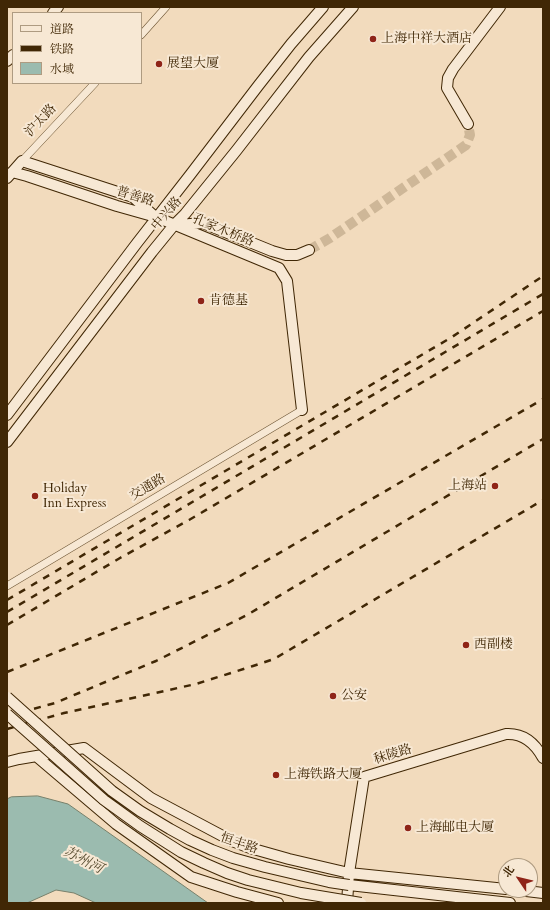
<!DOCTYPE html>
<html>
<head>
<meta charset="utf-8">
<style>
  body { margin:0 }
  #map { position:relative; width:550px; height:910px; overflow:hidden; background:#f2dbbd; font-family:Cardo,"Noto Serif SC",serif }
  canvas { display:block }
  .frame { position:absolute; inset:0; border:8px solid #402705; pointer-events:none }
  .legend { position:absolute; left:12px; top:12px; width:130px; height:72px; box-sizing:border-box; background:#f7e8d4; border:1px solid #ae9b81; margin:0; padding:5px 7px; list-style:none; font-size:12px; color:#402705 }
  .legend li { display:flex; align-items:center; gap:8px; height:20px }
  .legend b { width:20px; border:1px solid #ae9b81 }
  .north { position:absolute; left:498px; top:858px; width:40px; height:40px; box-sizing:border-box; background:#f7e8d4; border:1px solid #ae9b81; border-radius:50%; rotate:305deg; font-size:11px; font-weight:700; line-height:16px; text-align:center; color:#402705 }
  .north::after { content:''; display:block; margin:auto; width:14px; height:18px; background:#8f2418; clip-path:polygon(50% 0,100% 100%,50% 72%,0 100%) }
</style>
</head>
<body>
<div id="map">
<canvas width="550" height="910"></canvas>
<div class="frame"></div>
<ul class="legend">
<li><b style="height:5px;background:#f7e8d4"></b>道路</li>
<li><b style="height:5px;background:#402705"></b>铁路</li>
<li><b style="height:11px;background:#9bbbaf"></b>水域</li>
</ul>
<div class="north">北</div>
</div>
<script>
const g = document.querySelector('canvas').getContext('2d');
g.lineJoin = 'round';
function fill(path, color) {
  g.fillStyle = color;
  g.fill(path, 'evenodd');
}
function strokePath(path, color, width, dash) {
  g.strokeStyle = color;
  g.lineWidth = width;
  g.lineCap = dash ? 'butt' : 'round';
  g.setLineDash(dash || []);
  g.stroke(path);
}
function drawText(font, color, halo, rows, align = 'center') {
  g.font = font + ' Cardo,"Noto Serif SC",serif';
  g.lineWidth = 4;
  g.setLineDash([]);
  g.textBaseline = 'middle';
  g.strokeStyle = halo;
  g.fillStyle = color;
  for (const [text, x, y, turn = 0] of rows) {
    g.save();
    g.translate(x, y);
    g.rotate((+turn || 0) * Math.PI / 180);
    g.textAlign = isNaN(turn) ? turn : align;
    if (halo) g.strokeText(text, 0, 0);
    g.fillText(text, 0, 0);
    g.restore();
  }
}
const water = new Path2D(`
  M38,796L68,804L208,903H96L74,893L56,890L27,903H7V799L11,797Z`);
fill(water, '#9bbbaf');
strokePath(water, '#77806b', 1);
strokePath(new Path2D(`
  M309,250L330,238L466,145L470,135L468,124`), '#ceb798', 10, [10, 5]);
const street = new Path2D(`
  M141,35L166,7
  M22,161L95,83
  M7,586L302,410`);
const secondary = new Path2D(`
  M53,13L58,7
  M7,61L13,55
  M468,124L447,88L448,78L453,69L500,7
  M12,172L27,176L117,206L156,217L279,268L287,281L302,410
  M7,178L22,161L133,197L153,215
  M178,225L203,223L272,251L286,255H297L309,250
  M7,415L137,243L190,175L258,86L291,44L323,7
  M7,442L152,252L174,225L185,214L236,151L309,57L353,7
  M36,756L116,824L191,877L237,892L278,903
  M7,762L19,759L84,748L151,798L232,841L250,848L289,859L349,873L506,889
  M349,885L510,903
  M518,890L543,893
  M347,903L349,873L364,777L506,734C524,733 535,743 543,758`);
strokePath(street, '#6c5433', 8);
strokePath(secondary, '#402705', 12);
strokePath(street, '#f7e8d4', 7);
strokePath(secondary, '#f7e8d4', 10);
strokePath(new Path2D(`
  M7,600L452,337L543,276
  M7,612L543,294
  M7,625L120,558L189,520L543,311
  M7,672L228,583L543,399
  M7,716L55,703L156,661L247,615L543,439
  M7,729L64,713L196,684L253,666L274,659L543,500`), '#402705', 2.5, [7, 7]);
const secondaryBridge = new Path2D(`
  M7,697L112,791L140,811L170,829L190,840L212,850L233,858L265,867L329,882L349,885
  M7,714L104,800L140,826L181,852L204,863L227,873L248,880L301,893L361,903`);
strokePath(secondaryBridge, '#402705', 12, []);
strokePath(secondaryBridge, '#f7e8d4', 10);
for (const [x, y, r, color] of [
  [373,39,4,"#8f2418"],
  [159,64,4,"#8f2418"],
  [201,301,4,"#8f2418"],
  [495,486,4,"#8f2418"],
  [35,496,4,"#8f2418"],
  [466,645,4,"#8f2418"],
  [333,696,4,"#8f2418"],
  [276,775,4,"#8f2418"],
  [408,828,4,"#8f2418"]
]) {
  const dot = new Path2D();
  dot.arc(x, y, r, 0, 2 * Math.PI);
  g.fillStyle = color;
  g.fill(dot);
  strokePath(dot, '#f7e8d4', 1.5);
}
drawText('13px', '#402705', '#f7e8d4', [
  ["上海中祥大酒店",381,39],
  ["展望大厦",167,64],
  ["肯德基",209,301],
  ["上海站",487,486,"right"],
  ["Holiday",43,489],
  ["Inn Express",43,504],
  ["西副楼",474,645],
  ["公安",341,696],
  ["上海铁路大厦",284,775],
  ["上海邮电大厦",416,828]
], 'left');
drawText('13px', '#402705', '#f7e8d4', [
  ["沪太路",41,121,-47],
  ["普善路",135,197,17],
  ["中兴路",167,214,-49],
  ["孔家木桥路",223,231,22],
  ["交通路",148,488,-31],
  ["秣陵路",393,755,-17],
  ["恒丰路",239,844,19]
]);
drawText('italic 14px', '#574c30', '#f7e8d4', [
  ["苏州河",83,861,27]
]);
</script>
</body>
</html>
